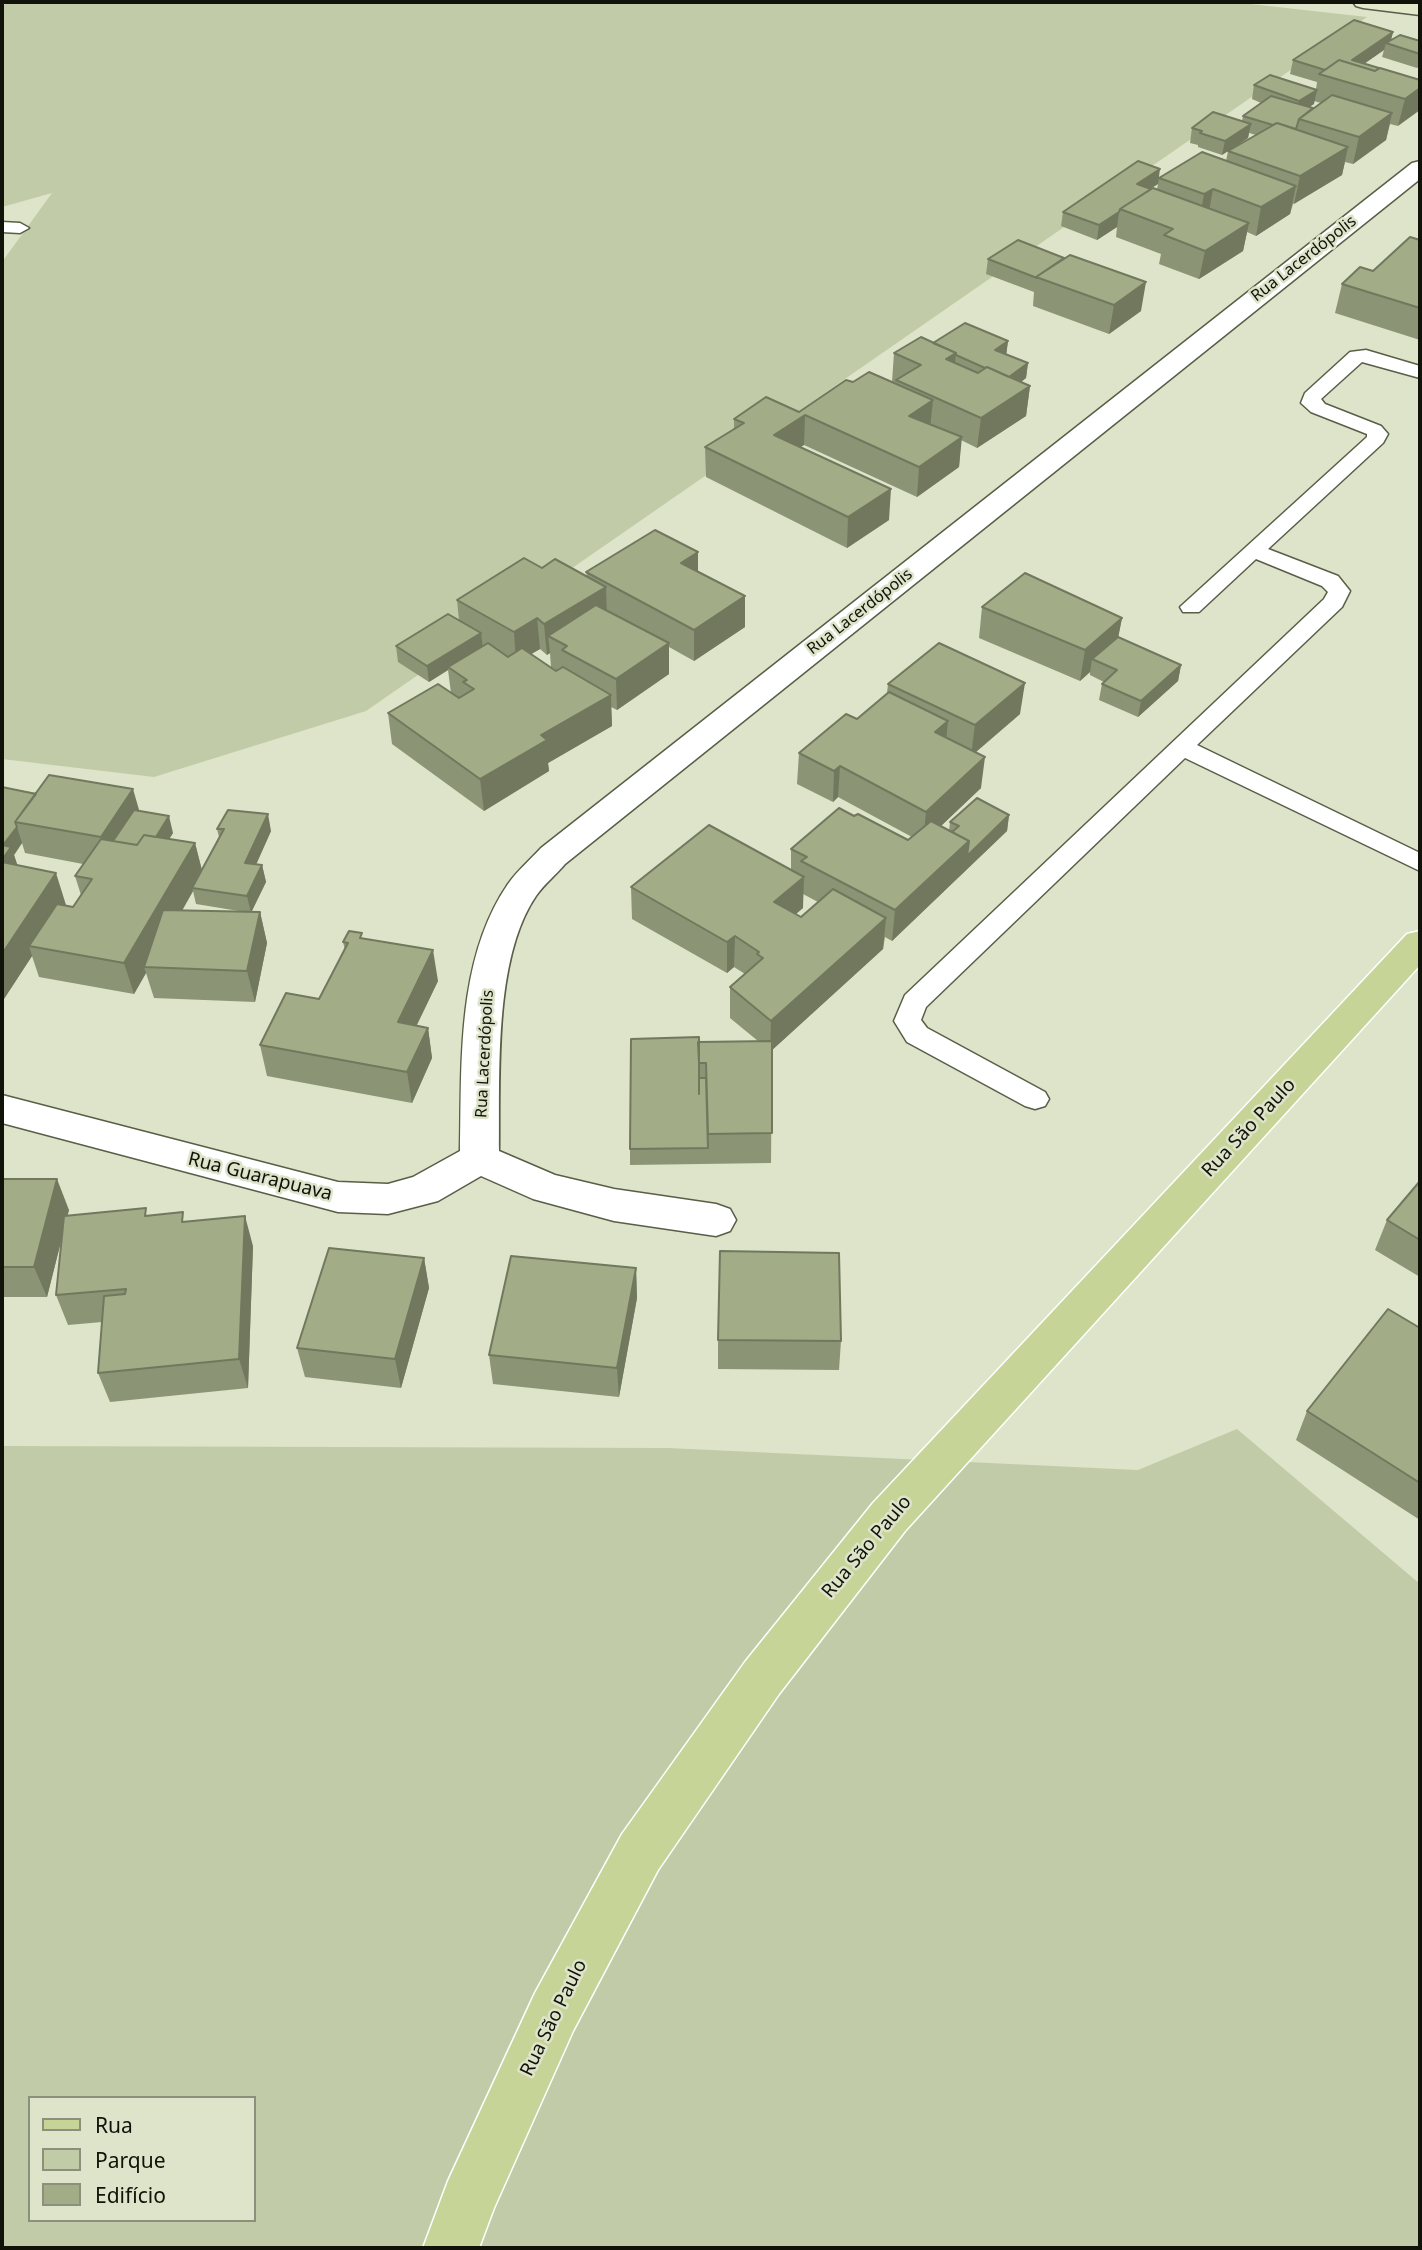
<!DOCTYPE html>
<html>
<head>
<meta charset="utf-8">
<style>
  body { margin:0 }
  #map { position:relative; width:1422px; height:2250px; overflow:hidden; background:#dde4ca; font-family:"Noto Sans",sans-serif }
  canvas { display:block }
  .frame { position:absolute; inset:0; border:4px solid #11130a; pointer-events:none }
  .legend { position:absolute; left:28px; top:2096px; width:228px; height:126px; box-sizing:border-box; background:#dde4ca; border:2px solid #8b907d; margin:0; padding:9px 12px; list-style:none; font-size:21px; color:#11130a }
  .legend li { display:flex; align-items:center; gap:14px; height:35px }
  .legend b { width:35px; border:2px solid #8b907d }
</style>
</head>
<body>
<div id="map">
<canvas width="1422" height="2250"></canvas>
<div class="frame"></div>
<ul class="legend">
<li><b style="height:9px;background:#c7d498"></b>Rua</li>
<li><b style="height:19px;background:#c1cba7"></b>Parque</li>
<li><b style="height:19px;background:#a2ac87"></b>Edifício</li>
</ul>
</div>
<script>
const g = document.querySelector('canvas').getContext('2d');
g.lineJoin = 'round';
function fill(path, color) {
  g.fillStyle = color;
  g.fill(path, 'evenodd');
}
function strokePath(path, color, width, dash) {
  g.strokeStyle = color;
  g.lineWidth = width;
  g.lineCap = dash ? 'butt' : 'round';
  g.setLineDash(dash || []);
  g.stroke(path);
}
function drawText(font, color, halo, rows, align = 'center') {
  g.font = font + ' "Noto Sans",sans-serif';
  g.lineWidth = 5;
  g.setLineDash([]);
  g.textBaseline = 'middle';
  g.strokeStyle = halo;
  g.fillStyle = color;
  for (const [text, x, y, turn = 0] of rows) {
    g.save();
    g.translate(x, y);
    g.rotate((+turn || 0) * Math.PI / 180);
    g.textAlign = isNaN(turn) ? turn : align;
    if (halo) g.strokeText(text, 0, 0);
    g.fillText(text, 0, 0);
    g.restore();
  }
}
fill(new Path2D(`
  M8,2H1233L1367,17L366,711L154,777L2,759V262L52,193L2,207V7Z
  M1237,1429L1420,1584V2248H2V1446L668,1448L1138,1470ZM30,2098H254V2220H30Z`), '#c1cba7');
const lane = new Path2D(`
  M2,222L20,223L29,228L20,233L2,232Z
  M1366,350L1420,366V378L1362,362L1321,399L1325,404L1381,426L1388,434L1383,443L1268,549L1338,576L1350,591L1342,607L1197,745L1420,853V871L1185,758L926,1007L921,1020L927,1028L1045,1092L1049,1099L1045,1106L1035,1109L1025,1106L907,1042L894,1021L905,995L1324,599L1328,592L1322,586L1256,559L1199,612H1183L1180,607L1367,437V434L1311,412L1301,403L1305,393L1350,352Z`);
const street = new Path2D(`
  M1420,161V179L565,864C556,875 544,884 536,896C493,959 500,1077 499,1151L555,1175L614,1189L716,1204L730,1209L736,1220L730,1231L716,1236L614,1221L533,1199L481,1176L438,1201L388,1214L338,1212L2,1123V1095L338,1182L388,1184L413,1177L460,1151C462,1064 456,960 508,884C517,871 530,860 541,848L1412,163Z`);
const secondary = new Path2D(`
  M1353,2L1420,3V15L1363,8L1356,6Z`);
const primary = new Path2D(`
  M1420,931V965L905,1531L779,1694L658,1870L573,2031L494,2208L479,2248H423L448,2181L535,1993L622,1834L745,1662L873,1503L1407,934Z`);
strokePath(lane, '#585e47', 3);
strokePath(street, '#585e47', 3);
strokePath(secondary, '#585e47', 3);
strokePath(primary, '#fff', 3);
fill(lane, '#fff');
fill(street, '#fff');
fill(secondary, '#e3e9cb');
fill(primary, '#c7d498');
fill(new Path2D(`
  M1393,32L1391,40L1420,41V66L1417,68L1382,57L1384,50L1364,64L1420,80L1398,126L1390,124L1386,140L1353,164L1345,162L1342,175L1293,204L1290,214L1256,236L1247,232L1243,251L1199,279L1159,264L1161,254L1116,237L1117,227L1097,240L1061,226L1063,212L1159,177L1226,161L1228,151L1222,155L1198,147V145L1190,143L1192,128L1242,121L1243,116L1261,103L1252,99L1254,85L1316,90L1317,82L1290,74L1293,60ZM1314,101L1321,103L1313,108L1309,107L1314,104ZM1249,133L1256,135L1235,147L1248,138ZM1158,184L1157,189H1150Z
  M1420,240V340L1335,313L1342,284L1373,271Z
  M988,259L1141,311L1109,334L1033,306L1034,292L986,274Z
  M1008,341L1006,354L1028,363L1026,378L1021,382L1030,386L1026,416L977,448L961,440L959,467L917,497L804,445L800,447L889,520L847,548L706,477L705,447L734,430V419L799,412L853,382H892L894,353L933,343Z
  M542,568L587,576L586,572L698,571L745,596V627L694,661L669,647V674L617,710L611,707L612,726L548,763L549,771L484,811L392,744L388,713L451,693L448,670L429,682L398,662L396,646L459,620L457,600ZM540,649L547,655L550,653L551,667L557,671H556L531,654Z
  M982,607L1122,618L1118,637L1181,665L1178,681L1138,717L1099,700L1102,684L1104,682L1090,675V672L1080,681L979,638Z
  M888,684L1020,714L975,753L981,788L941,826L949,831L950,822L1009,815L1007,831L892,941L885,937L883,949L772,1050L771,1163L630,1165V1149L699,1042L758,1041L730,1018V987L745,974L734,967L727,973L632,919L631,887L791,870V849L854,816L908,840L912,837L838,797L833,802L797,784L799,753L857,719L887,693ZM803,894L818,902L801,917L796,914L803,908Z
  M2,787L139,811L173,833L169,839L195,843L202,870L219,837L217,829L271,831L256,865H262L266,882L251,912H260L267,943L255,1002L154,998L146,973L134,994L39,977L32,956L2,1002ZM22,843L25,853L83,864L75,876L81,895L73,907L66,906V905L17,865L14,855ZM193,891L196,904L245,912L182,911Z
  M363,938L438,981L417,1025L428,1028L432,1058L412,1103L267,1076L260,1045L319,999L345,950L343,942Z
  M2,1179L69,1210L67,1216H149L186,1222L253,1246L248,1388L110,1402L98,1373L102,1322L68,1325L56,1295L62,1237L47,1297H2Z
  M1420,1181V1277L1375,1250L1387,1220Z
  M424,1258L429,1288L401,1388L305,1377L297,1348Z
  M636,1268L637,1298L619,1397L493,1384L489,1355Z
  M1420,1328V1520L1296,1440L1307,1411Z
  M718,1340L841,1341L839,1370L718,1369Z`), '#8b9474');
fill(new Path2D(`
  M1393,32L1390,44L1386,43L1384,50L1349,74L1352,60Z
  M1420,88V110L1398,126L1405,99Z
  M1317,90L1314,104L1296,115L1299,101Z
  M1392,113L1386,140L1353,164L1359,137Z
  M1251,124L1248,138L1222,155L1225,141Z
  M1348,147L1342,175L1294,204L1300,176Z
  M1160,169L1158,184L1135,198L1137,184Z
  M1296,186L1290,214L1256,236L1261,207Z
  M1213,189L1208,217L1199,223L1204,194Z
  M1119,212L1117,227L1097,240L1099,225Z
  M1249,223L1243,251L1199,279L1205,251Z
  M1146,282L1141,311L1109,334L1114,305Z
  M1008,341L1006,357L995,350Z
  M956,353L953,382L946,359Z
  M1028,363L1026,378L1006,393L1007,378Z
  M1030,386L1026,416L977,448L981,418Z
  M933,400L930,429L909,416Z
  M805,415L804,445L773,465L774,435Z
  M962,437L959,467L917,497L919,467Z
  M891,489L889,520L847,548L848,517Z
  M698,552V583L681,563Z
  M606,587L607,617L548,636L550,653L547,655L544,624Z
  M745,596V627L694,661V630Z
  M537,618L540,649L516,663L514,632Z
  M1122,618L1116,649L1092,659L1090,672L1080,681L1085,650Z
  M481,633L483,649L448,667V670L429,682L427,666Z
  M669,643V674L617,710L616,679Z
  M1181,665L1178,681L1138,717L1141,701Z
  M1025,683L1020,714L971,756L975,725Z
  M611,695L612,726L548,763L549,771L484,811L480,779L541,735Z
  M948,721L945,752L935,732Z
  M985,757L981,788L923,843L926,812Z
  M840,766L838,797L833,802L834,771Z
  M133,789L142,820L106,854L101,837Z
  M268,814L271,831L249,880L245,863Z
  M1009,815L1007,831L892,941L895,910L969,841Z
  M169,816L173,833L146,876L141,860Z
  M17,827L22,843L14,855L22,878L2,866V847Z
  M195,843L203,875L192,888L193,891L149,968L144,967L146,973L134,994L124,963Z
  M262,865L266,882L251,913L247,896Z
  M56,873L66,905L38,948L29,946L32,956L2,1002V954Z
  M804,877L803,908L773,933L774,902Z
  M260,912L267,943L255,1002L247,971Z
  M886,918L883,949L770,1052L771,1021Z
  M735,936L734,967L727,973V942Z
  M433,950L438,981L403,1053L398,1022Z
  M428,1028L432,1058L412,1103L407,1072Z
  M57,1179L69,1210L47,1297L34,1267Z
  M245,1216L253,1246L248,1388L239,1359Z
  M424,1258L429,1288L401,1388L395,1359Z
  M636,1268L637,1298L619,1397L617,1368Z`), '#71785e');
const building = new Path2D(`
  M1354,20L1393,32L1352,60L1379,68L1375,71L1339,60L1325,70L1293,60Z
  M1400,35L1420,41V54L1386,43Z
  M1339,60L1375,71L1380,68L1420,80V88L1405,99L1319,74Z
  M1270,75L1317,90L1299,101L1254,85Z
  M1332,95L1392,113L1359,137L1299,119Z
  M1271,96L1313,108L1299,119L1296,129L1277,123L1273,125L1243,116Z
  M1213,112L1251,124L1225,141L1200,133L1202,131L1192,128Z
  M1277,123L1348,147L1300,176L1228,151Z
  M1202,152L1296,186L1261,207L1213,189L1204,194L1159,178Z
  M1138,161L1160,169L1137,184L1151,189L1120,209L1119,212L1099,225L1063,212Z
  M1153,188L1249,223L1205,251L1164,235L1173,229L1120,209Z
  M1410,237L1420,240V308L1342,284L1360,267L1373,271Z
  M1018,240L1064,258L1036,277L1037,278L988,259Z
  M1070,255L1146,282L1114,305L1036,277Z
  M965,323L1008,341L995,350L1028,363L1009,377L987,367L985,368L956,355V353L933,343Z
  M921,337L956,353L946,359L978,373L987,367L1030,386L981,418L896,380L921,365L894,353Z
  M869,372L933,400L909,416L962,437L919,467L805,415L774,435L891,489L848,517L705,447L744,423L734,419L766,397L799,412L846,380L853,382Z
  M655,530L698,552L681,563L745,596L694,630L586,572Z
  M524,558L542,568L555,559L606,587L544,624L537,618L514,632L457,600Z
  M1025,573L1122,618L1085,650L982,607Z
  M596,605L669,643L616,679L562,650L567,646L548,636Z
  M448,614L481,633L427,666L396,646Z
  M1118,637L1181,665L1141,701L1102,684L1117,670L1092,659Z
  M488,643L508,657L522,648L556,671L563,667L611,695L541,735L547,740L480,779L388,713L438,684L459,698L474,689L463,682L467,680L448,667Z
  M939,643L1025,683L975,725L888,684Z
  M889,692L948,721L935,732L985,757L926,812L840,766L834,771L799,753L846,714L857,719Z
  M49,775L133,789L101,837L15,822Z
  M2,787L36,794L15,822L17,827L3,845H2Z
  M977,798L1009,815L967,856L969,841L952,832L959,826L950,822Z
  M839,808L854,816L858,814L908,840L931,821L969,841L895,910L801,861L807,857L791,849Z
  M134,810L169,816L156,837L144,835L137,845L113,841Z
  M228,810L268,814L245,863L262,865L247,896L192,888L224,829H217Z
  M709,825L804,877L774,902L801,917L833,889L886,918L771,1021L730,987L763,958L757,954L759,952L735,936L727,942L631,887Z
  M144,835L195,843L124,963L29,946L57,904L73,907L92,879L75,876L101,839L137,845Z
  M2,845L11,847L2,860Z
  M2,862L56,873L2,954Z
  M163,910L260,912L247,971L144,967Z
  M349,931L362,933L360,938L433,950L398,1022L428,1028L407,1072L260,1045L286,993L319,999L348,943L343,942Z
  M699,1037V1094V1078H706L708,1148L630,1149L631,1039Z
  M772,1041V1133L708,1134L706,1063H699L698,1042Z
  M2,1179H57L34,1267H2Z
  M1420,1181V1240L1387,1220Z
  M146,1208L145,1216L183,1212L182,1222L245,1216L239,1359L98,1373L104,1296L125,1294L126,1289L56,1295L64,1216Z
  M329,1248L424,1258L395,1359L297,1348Z
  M720,1251L839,1253L841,1341L718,1340Z
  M511,1256L636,1268L617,1368L489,1355Z
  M1388,1309L1420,1328V1483L1307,1411Z`);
fill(building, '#a2ac87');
strokePath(building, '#71785e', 2);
drawText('16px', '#11130a', '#dde4ca', [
  ["Rua Lacerdópolis",1304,259,-38],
  ["Rua Lacerdópolis",860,612,-38],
  ["Rua Lacerdópolis",485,1054,-87]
]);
drawText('19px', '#11130a', '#dde4ca', [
  ["Rua São Paulo",1249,1128,-47],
  ["Rua Guarapuava",260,1177,14],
  ["Rua São Paulo",867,1547,-50],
  ["Rua São Paulo",554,2018,-64]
]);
</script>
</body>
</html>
